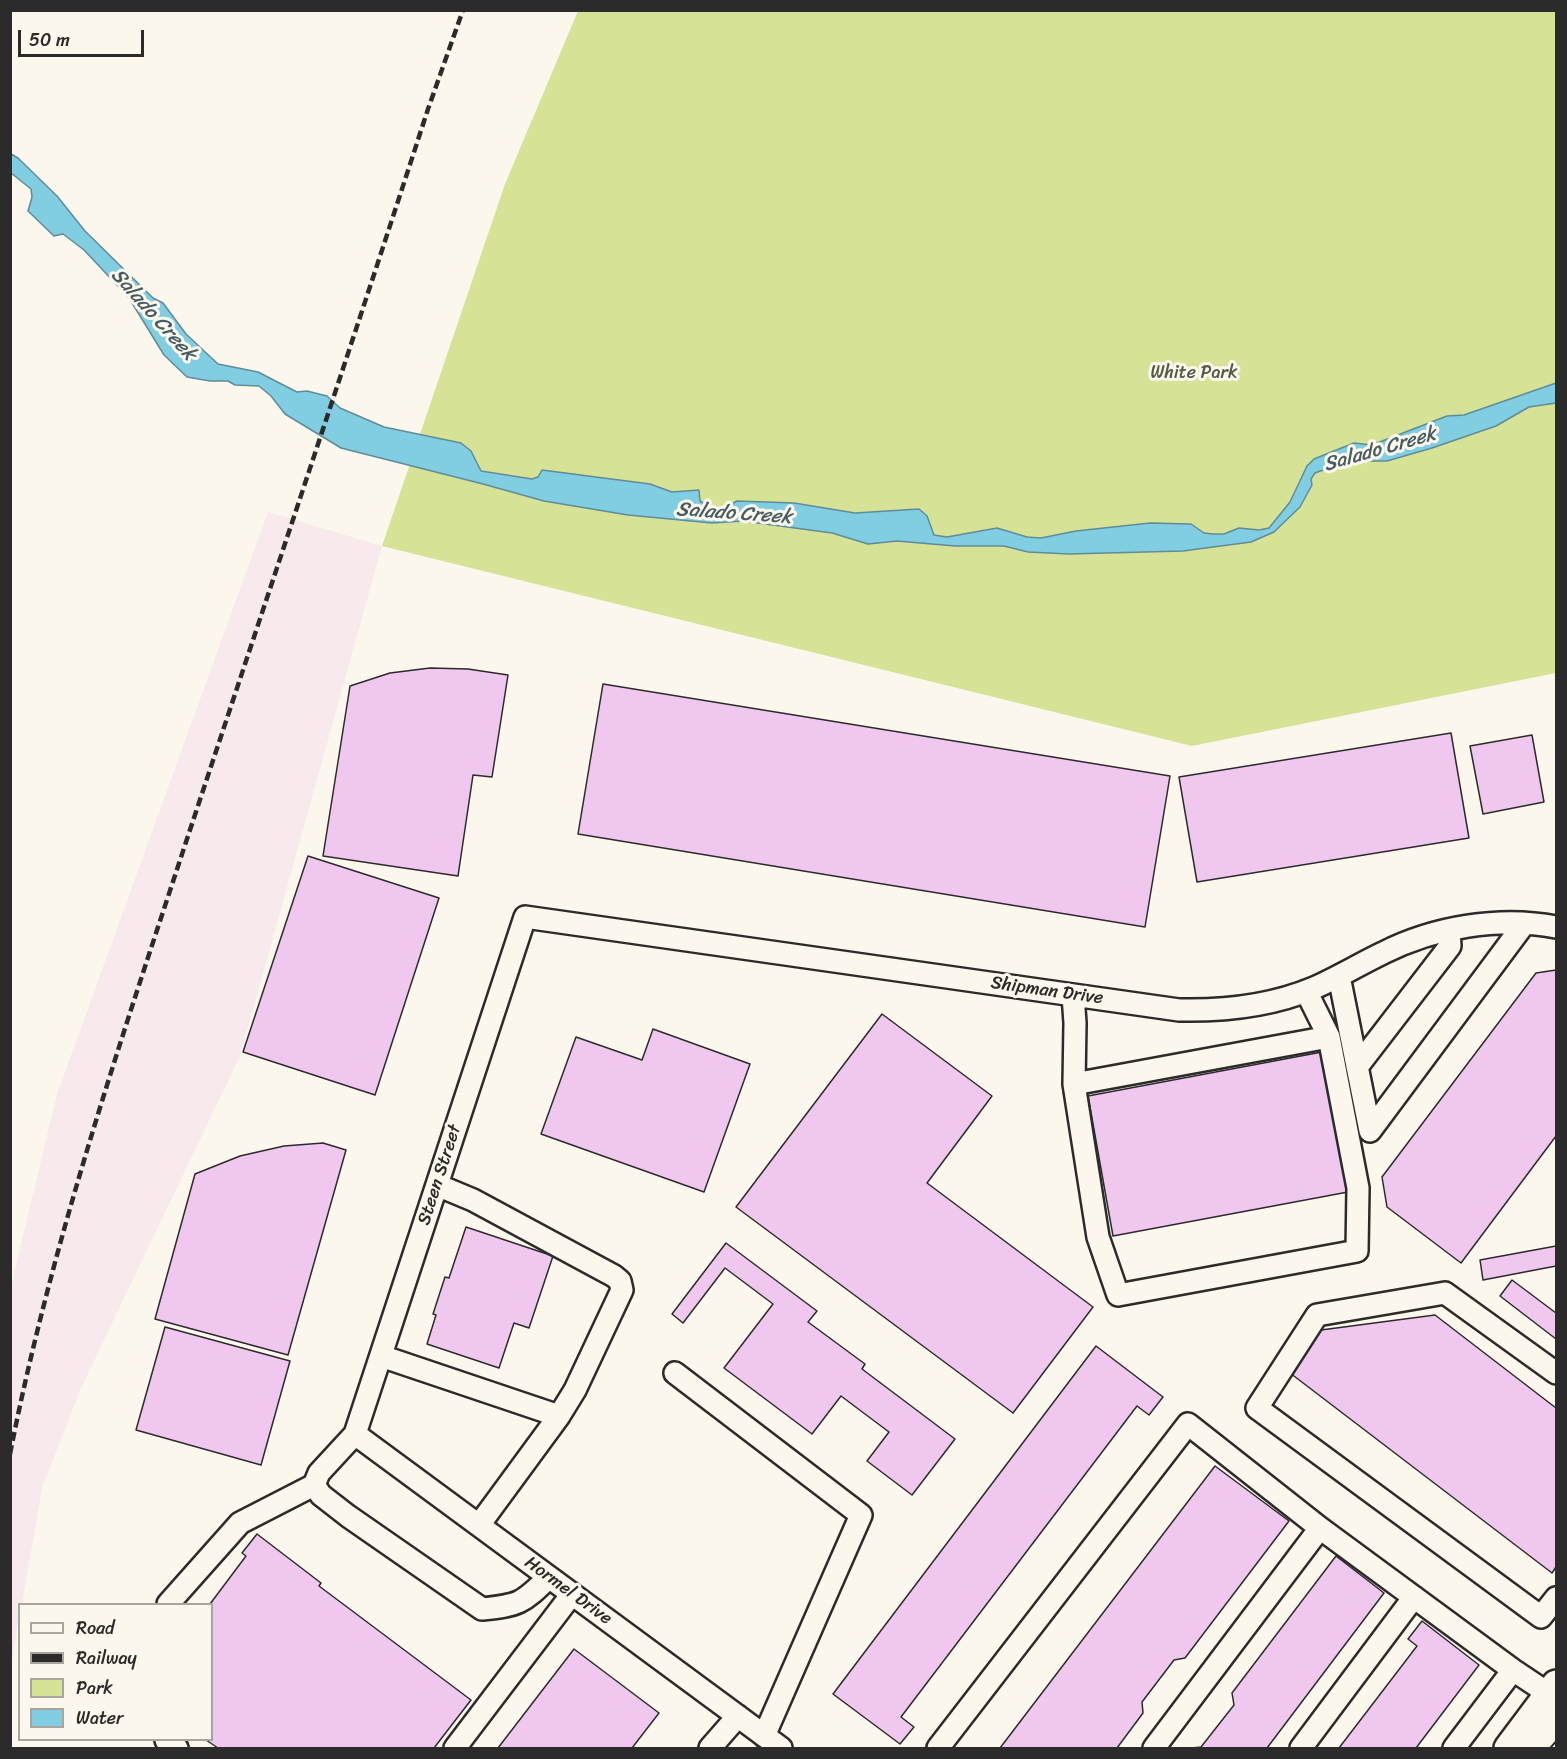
<!DOCTYPE html>
<html>
<head>
<meta charset="utf-8">
<style>
  body { margin:0 }
  #map { position:relative; width:1567px; height:1759px; overflow:hidden; background:#fbf7ec; font-family:Sriracha,sans-serif }
  canvas { display:block }
  .frame { position:absolute; inset:0; border:12px solid #2b2b2b; pointer-events:none }
  .legend { position:absolute; left:18px; top:1603px; width:195px; height:138px; box-sizing:border-box; background:#fbf7ec; border:2px solid #a8a59f; margin:0; padding:8px 10px; list-style:none; font-size:18px; color:#2b2b2b }
  .legend li { display:flex; align-items:center; gap:12px; height:30px }
  .legend b { width:30px; border:2px solid #a8a59f }
  .scale { position:absolute; left:18px; top:30px; width:126px; height:27px; box-sizing:border-box; border:3px solid #2b2b2b; border-top:0; padding-left:8px; font-size:18px; line-height:21px; white-space:nowrap; color:#2b2b2b; -webkit-text-stroke:4px #fbf7ec; paint-order:stroke }
</style>
</head>
<body>
<div id="map">
<canvas width="1567" height="1759"></canvas>
<div class="frame"></div>
<ul class="legend">
<li><b style="height:8px;background:#fbf7ec"></b>Road</li>
<li><b style="height:8px;background:#2b2b2b"></b>Railway</li>
<li><b style="height:16px;background:#d6e396"></b>Park</li>
<li><b style="height:16px;background:#81cde1"></b>Water</li>
</ul>
<div class="scale">50 m</div>
</div>
<script>
const g = document.querySelector('canvas').getContext('2d');
g.lineJoin = 'round';
function fill(path, color) {
  g.fillStyle = color;
  g.fill(path, 'evenodd');
}
function strokePath(path, color, width, dash) {
  g.strokeStyle = color;
  g.lineWidth = width;
  g.lineCap = dash ? 'butt' : 'round';
  g.setLineDash(dash || []);
  g.stroke(path);
}
function drawText(font, color, halo, rows, align = 'center') {
  g.font = font + ' Sriracha,sans-serif';
  g.lineWidth = 6;
  g.setLineDash([]);
  g.textBaseline = 'middle';
  g.strokeStyle = halo;
  g.fillStyle = color;
  for (const [text, x, y, turn = 0] of rows) {
    g.save();
    g.translate(x, y);
    g.rotate((+turn || 0) * Math.PI / 180);
    g.textAlign = isNaN(turn) ? turn : align;
    if (halo) g.strokeText(text, 0, 0);
    g.fillText(text, 0, 0);
    g.restore();
  }
}
fill(new Path2D(`
  M268,512L382,546L240,1056L81,1388L42,1488L22,1604H20L19,1616L11,1667V1286L57,1094Z`), '#f8e9ed');
fill(new Path2D(`
  M578,11H1556V673L1192,746L382,546L505,184Z`), '#d6e396');
const water = new Path2D(`
  M11,154L18,158L57,196L85,231L153,298L163,303L186,334L218,364L258,372L297,392L307,391L327,396L340,408L384,427L461,443L471,451L481,471L532,479L538,477L542,470L650,484L672,492L699,490L700,501L714,510L728,506L737,501L794,503L855,513L919,509L927,516L934,535L947,537L997,528L1027,537L1041,538L1076,531L1150,523L1191,524L1204,533L1213,534H1224L1239,528L1259,530L1269,528L1290,502L1307,466L1314,459L1354,443L1372,445L1447,416L1464,415L1556,383V403L1529,407L1496,426L1432,448L1387,461H1366L1320,471L1315,473L1311,479L1312,485L1300,507L1274,532L1251,542L1183,551L1069,554L1028,552L1004,546H955L897,541L868,544L832,533L743,521L712,523L628,515L544,501L483,484L341,448L285,414L271,396L259,386L235,385L228,381H210L187,377L164,355L129,298L84,250L63,234L54,236L28,211L32,197L31,189L11,173Z`);
fill(water, '#81cde1');
strokePath(water, '#5f8c98', 1.5);
const building = new Path2D(`
  M430,668L468,669L508,675L492,777L473,775L458,876L323,856L350,686L390,673Z
  M603,684L1170,776L1145,927L578,834Z
  M1451,733L1469,838L1197,882L1179,777Z
  M1532,735L1544,802L1483,814L1470,746Z
  M308,856L439,898L375,1095L243,1052Z
  M1556,970V1136L1461,1263L1387,1207L1382,1177L1536,973Z
  M882,1014L992,1096L927,1183L1093,1307L1013,1413L736,1207Z
  M653,1029L750,1064L704,1192L541,1134L576,1037L642,1060Z
  M1322,1052L1348,1192L1113,1236L1088,1096Z
  M323,1143L346,1150L288,1355L155,1319L195,1174L240,1156L284,1146Z
  M466,1227L553,1256L529,1328L514,1323L499,1368L427,1344L436,1315L433,1314L445,1277L449,1278Z
  M726,1243L817,1311L808,1322L865,1364L862,1369L955,1439L912,1495L867,1461L889,1432L841,1396L812,1434L724,1368L773,1304L725,1268L683,1323L672,1314Z
  M1556,1246V1266L1483,1280L1480,1260Z
  M1512,1280L1556,1313V1339L1500,1296Z
  M1435,1315L1556,1408V1567L1552,1573L1290,1373L1321,1330Z
  M165,1327L290,1361L261,1465L136,1430Z
  M1096,1346L1163,1397L1149,1415L1137,1406L901,1717L914,1727L900,1744L833,1694Z
  M1215,1466L1289,1521L1185,1658L1174,1660L1142,1702L1143,1713L1117,1748H1000Z
  M257,1534L321,1583L319,1586L471,1700L434,1748H218L206,1740H212V1604H210L246,1556L242,1553Z
  M1336,1556L1384,1593L1267,1748H1192L1201,1747L1234,1705L1232,1693Z
  M1422,1621L1479,1665L1416,1748H1339L1417,1646L1408,1639Z
  M574,1649L659,1713L632,1748H498Z`);
fill(building, '#f0c7ef');
strokePath(building, '#2b2b2b', 1.5);
const minor = new Path2D(`
  M1339,976L1370,1131L1524,924
  M1073,995L1075,1023L1074,1084L1098,1237L1118,1295L1357,1251L1358,1188L1329,1037L1306,991
  M1357,1067L1450,946L1449,930
  M1074,1084L1329,1037
  M437,1185L473,1200L614,1276L620,1281L622,1290L575,1390L559,1416L479,1525
  M381,1356L559,1416
  M675,1373L861,1515L764,1736
  M1556,1373L1445,1293L1317,1315L1257,1408L1541,1617L1556,1598
  M355,1434L781,1748
  M549,1577C522,1604 519,1605 482,1609L348,1516L321,1495L314,1485L319,1473L355,1434L525,917L1179,1010C1224,1011 1271,1006 1314,988C1337,978 1360,964 1383,953C1434,927 1500,916 1556,927
  M168,1604L240,1523L314,1485
  M166,1740L177,1748
  M455,1748L572,1594
  M710,1748L738,1716
  M938,1748L1188,1424L1320,1528
  M1154,1748L1320,1528L1513,1670L1549,1694
  M1301,1748L1414,1597
  M1454,1748L1513,1670`);
const major = new Path2D(`
  M1508,1748L1556,1684`);
const highway = new Path2D(`
  M1529,1748L1556,1717`);
strokePath(minor, '#2b2b2b', 26);
strokePath(major, '#2b2b2b', 32);
strokePath(highway, '#2b2b2b', 34);
strokePath(minor, '#fbf7ec', 21);
strokePath(major, '#fbf7ec', 27);
strokePath(highway, '#fbf7ec', 30);
strokePath(new Path2D(`
  M10,1454C51,1245 120,1043 186,842C267,597 349,353 428,109L463,10`), '#2b2b2b', 4.5, [9, 4.5]);
drawText('18px', '#565946', '#fbf7ec', [
  ["White Park",1194,373]
]);
drawText('18px', '#2b2b2b', '#fbf7ec', [
  ["Shipman Drive",1047,991,8],
  ["Steen Street",440,1175,-72],
  ["Hormel Drive",568,1591,36]
]);
drawText('italic 20px', '#455c62', '#fbf7ec', [
  ["Salado Creek",153,315,48],
  ["Salado Creek",1380,450,-16],
  ["Salado Creek",734,514,4]
]);
</script>
</body>
</html>
